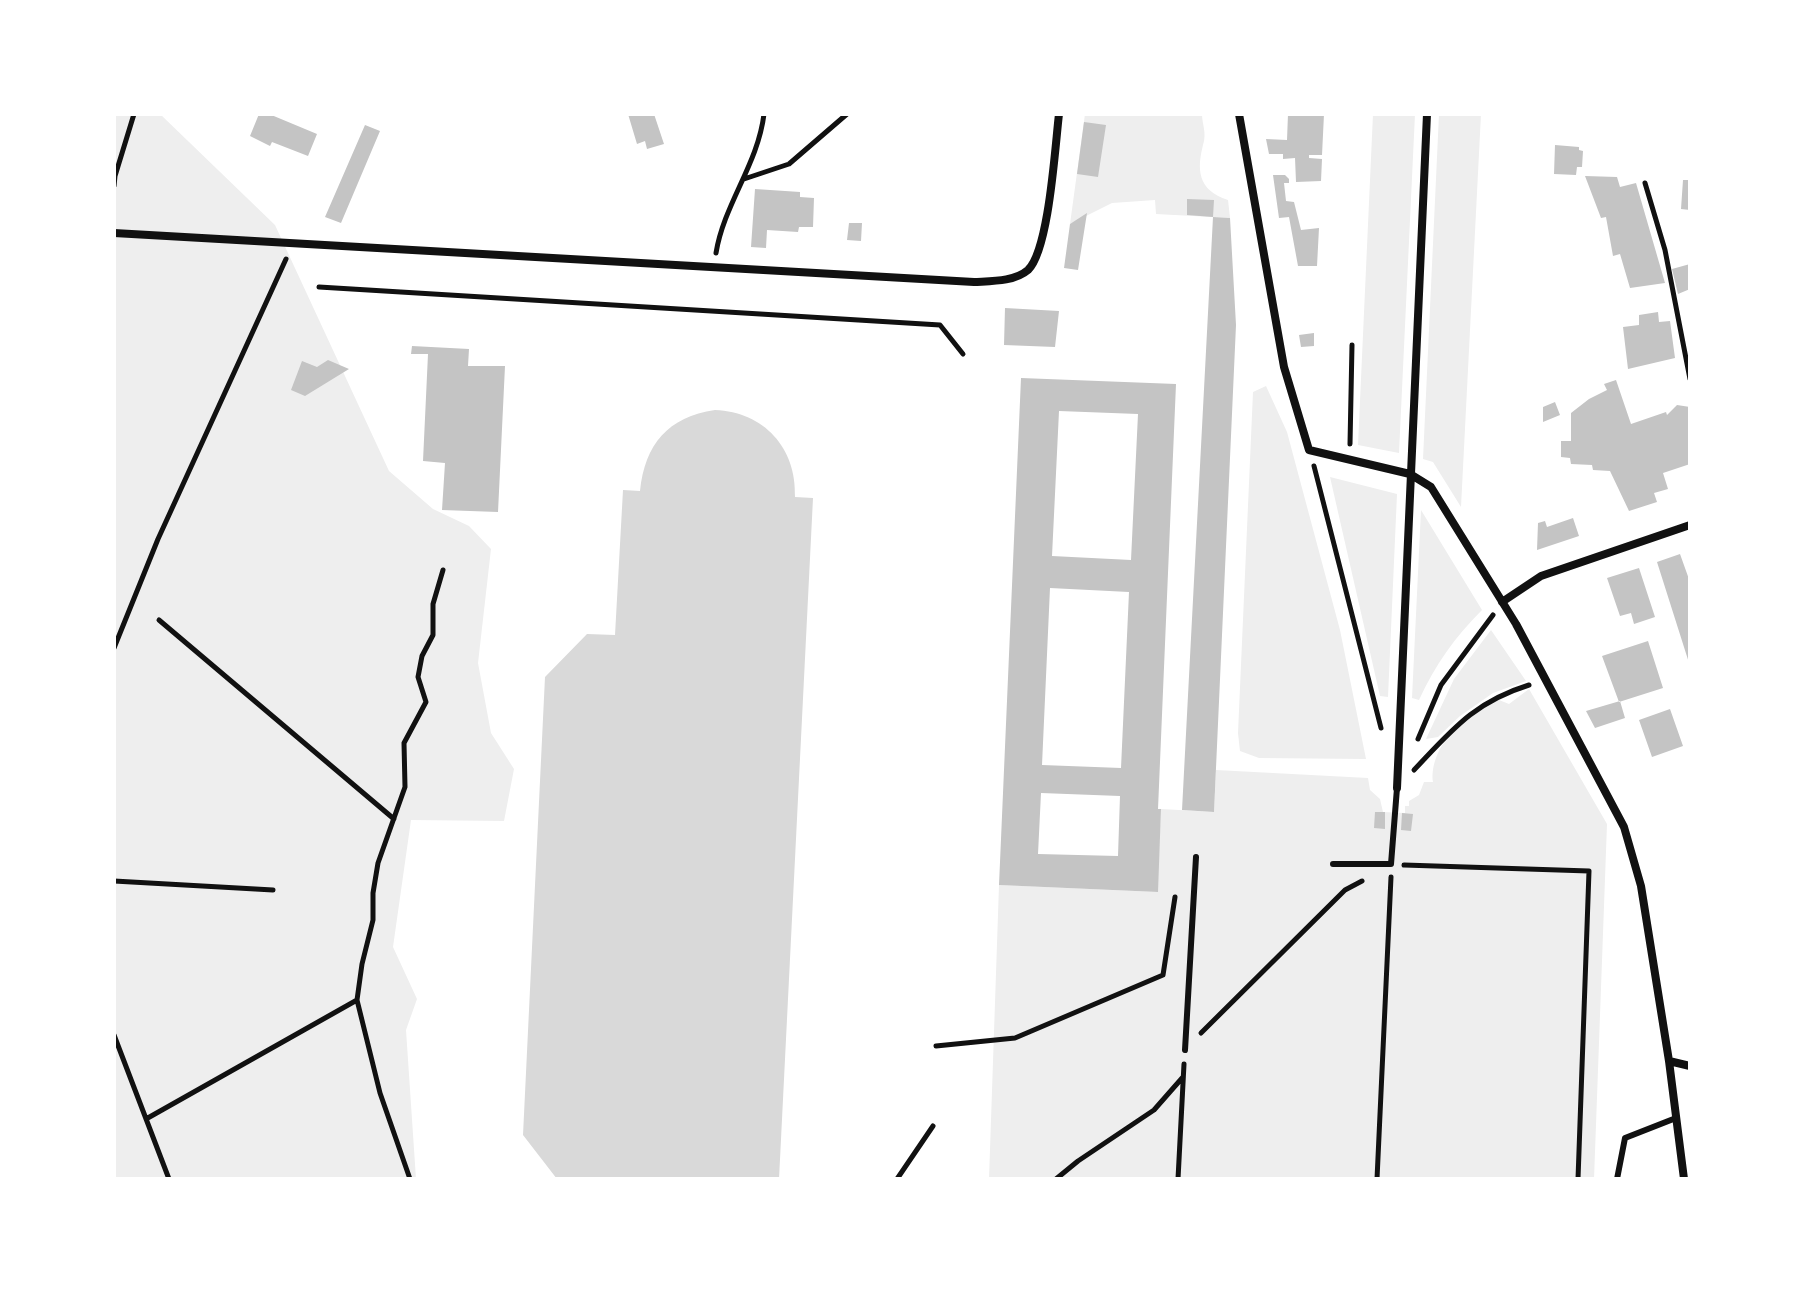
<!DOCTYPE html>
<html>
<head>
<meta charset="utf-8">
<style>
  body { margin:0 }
  #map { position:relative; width:1804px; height:1293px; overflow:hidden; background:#fff; font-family:Barlow,sans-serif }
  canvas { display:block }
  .frame { position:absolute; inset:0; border:116px solid #fff; pointer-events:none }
</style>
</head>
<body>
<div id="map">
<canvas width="1804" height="1293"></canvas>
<div class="frame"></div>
</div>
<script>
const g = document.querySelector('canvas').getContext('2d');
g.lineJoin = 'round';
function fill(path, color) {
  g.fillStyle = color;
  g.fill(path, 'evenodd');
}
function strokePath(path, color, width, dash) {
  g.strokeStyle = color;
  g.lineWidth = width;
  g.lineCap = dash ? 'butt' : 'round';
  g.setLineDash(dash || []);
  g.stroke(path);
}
fill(new Path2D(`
  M114,114H160L275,225L389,471L433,509L469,526L491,549L478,663L491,733L514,769L504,821L411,820L393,947L417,999L406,1030L416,1179H114Z
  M1085,114H1202C1202,124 1207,133 1203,145C1197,169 1197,190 1228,200L1230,218L1156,214L1155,200L1112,203L1070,224Z
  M1373,114H1415L1399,453L1358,445Z
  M1439,114H1481L1461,507L1433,462L1423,459Z
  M1266,386L1287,432L1340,630L1366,759L1259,758L1240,751L1238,733L1253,392Z
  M1330,477L1397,494L1388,697L1380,696Z
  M1421,510L1482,610C1455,637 1435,665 1419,700L1412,698Z
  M1491,630L1526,681L1493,693L1460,716L1438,737L1426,739L1454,679Z
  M1529,689L1607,824L1594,1179H989L999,885L1157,892L1161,809L1214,812L1216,770L1368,778L1370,790L1380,799L1383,812L1405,813V806H1409V801L1419,795L1424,782H1433C1429,746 1467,710 1499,700L1509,704Z`), '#eee');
fill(new Path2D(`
  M715,410C764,412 797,448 795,497L813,498L779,1179H557L523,1135L545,677L587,634L615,635L623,490L640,491C645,444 668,417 715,410Z`), '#d9d9d9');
fill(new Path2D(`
  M259,114H269L317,134L308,156L272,142L270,146L250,136Z
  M628,114H654L664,144L647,149L645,141L637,144Z
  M1288,114H1324L1322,155H1309V158L1322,159L1321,181L1296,182L1295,158L1283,159V154H1269L1266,139L1287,140Z
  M1084,122L1106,125L1098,177L1077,174Z
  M365,125L380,131L341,223L325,217Z
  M1555,145L1579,147V150L1583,151L1582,167H1577L1576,175L1554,174Z
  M1273,175H1285L1289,179V183H1284L1286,201L1294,202L1301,230L1319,228L1317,266H1298L1289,217L1279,218Z
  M1585,176L1617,177L1620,187L1636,183L1665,283L1630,288L1620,254L1613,256L1606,217L1601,218Z
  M1683,180H1690V210L1681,209Z
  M755,189L800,192V197L814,198L813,227H799L798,232L767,230L766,248L751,247Z
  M1187,199L1214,200L1213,217L1230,218L1236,325L1214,812L1182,810L1213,217L1187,215Z
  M1087,213L1078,270L1064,268L1070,224Z
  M849,223H862L861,241L847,240Z
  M1690,264V289L1678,294L1672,269Z
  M1005,308L1059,311L1055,347L1004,345Z
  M1658,312L1659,322L1670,321L1675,358L1628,369L1623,327L1639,325V315Z
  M1314,333V346L1301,347L1299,335Z
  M412,346L469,349L468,366H505L498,512L442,510L445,463L423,461L428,354H411Z
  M328,360L349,369L305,396L291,390L302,361L317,367Z
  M1021,378L1176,384L1158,809H1161L1158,892L999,885ZM1059,411L1138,414L1131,560L1052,556ZM1050,588L1129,592L1121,768L1042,765ZM1041,793L1120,796L1118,856L1038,854Z
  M1616,380L1631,424L1666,412L1667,415L1677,405L1690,407V464L1663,473L1668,489L1654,493L1657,502L1629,511L1610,471L1593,470L1592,465L1571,464L1570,458L1561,457V441H1571V413L1589,399L1607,390L1604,384Z
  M1555,402L1560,415L1543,422V407Z
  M1573,518L1579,536L1537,550L1538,523L1545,521L1547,527Z
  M1680,554L1690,582V666L1657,562Z
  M1639,568L1655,617L1634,624L1631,613L1620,616L1607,578Z
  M1648,641L1663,688L1619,702L1602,656Z
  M1620,701L1625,718L1595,728L1586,711Z
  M1670,709L1683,746L1652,757L1639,720Z
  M1375,812H1385V829L1374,828Z
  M1402,813L1413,814L1411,831L1401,830Z`), '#c4c4c4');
strokePath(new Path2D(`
  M744,179L789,164L847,114
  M1645,183L1665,250L1690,379
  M114,186L115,176L134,114
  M716,253C724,204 758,164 764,114
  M319,287L940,325L963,354
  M1350,444L1352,345
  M1314,466L1381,728
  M159,620L394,819
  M114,648L158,539L286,259
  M1418,739L1441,685L1493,615
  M1414,770C1452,730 1474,702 1529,685
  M1404,865L1589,871L1578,1179
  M114,881L273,890
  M1201,1033L1345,890L1362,881
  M114,1035L169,1179
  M936,1046L1015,1038L1163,975L1175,897
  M146,1119L357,1000
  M410,1179L380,1093L357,1000L362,964L373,920V893L378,863L405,787L404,743L426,702L418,677L422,656L433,635V604L443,570
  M897,1179L933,1126
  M1056,1179L1078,1161L1154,1110L1183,1077
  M1178,1179L1184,1064
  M1377,1179L1391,877`), '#111', 5);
strokePath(new Path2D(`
  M1333,864H1391L1397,788
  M1185,1050L1196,857
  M1617,1179L1625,1138L1676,1118`), '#111', 6);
strokePath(new Path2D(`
  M1239,114L1284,367L1309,450L1410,474L1431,487L1516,624L1624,827L1641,886L1669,1061L1684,1179
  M114,233L974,282C991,281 1014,282 1028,270C1049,250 1055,147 1059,114
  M1502,602L1541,576L1690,525
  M1397,788L1427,114
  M1669,1061L1690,1066`), '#111', 8);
</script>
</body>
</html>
